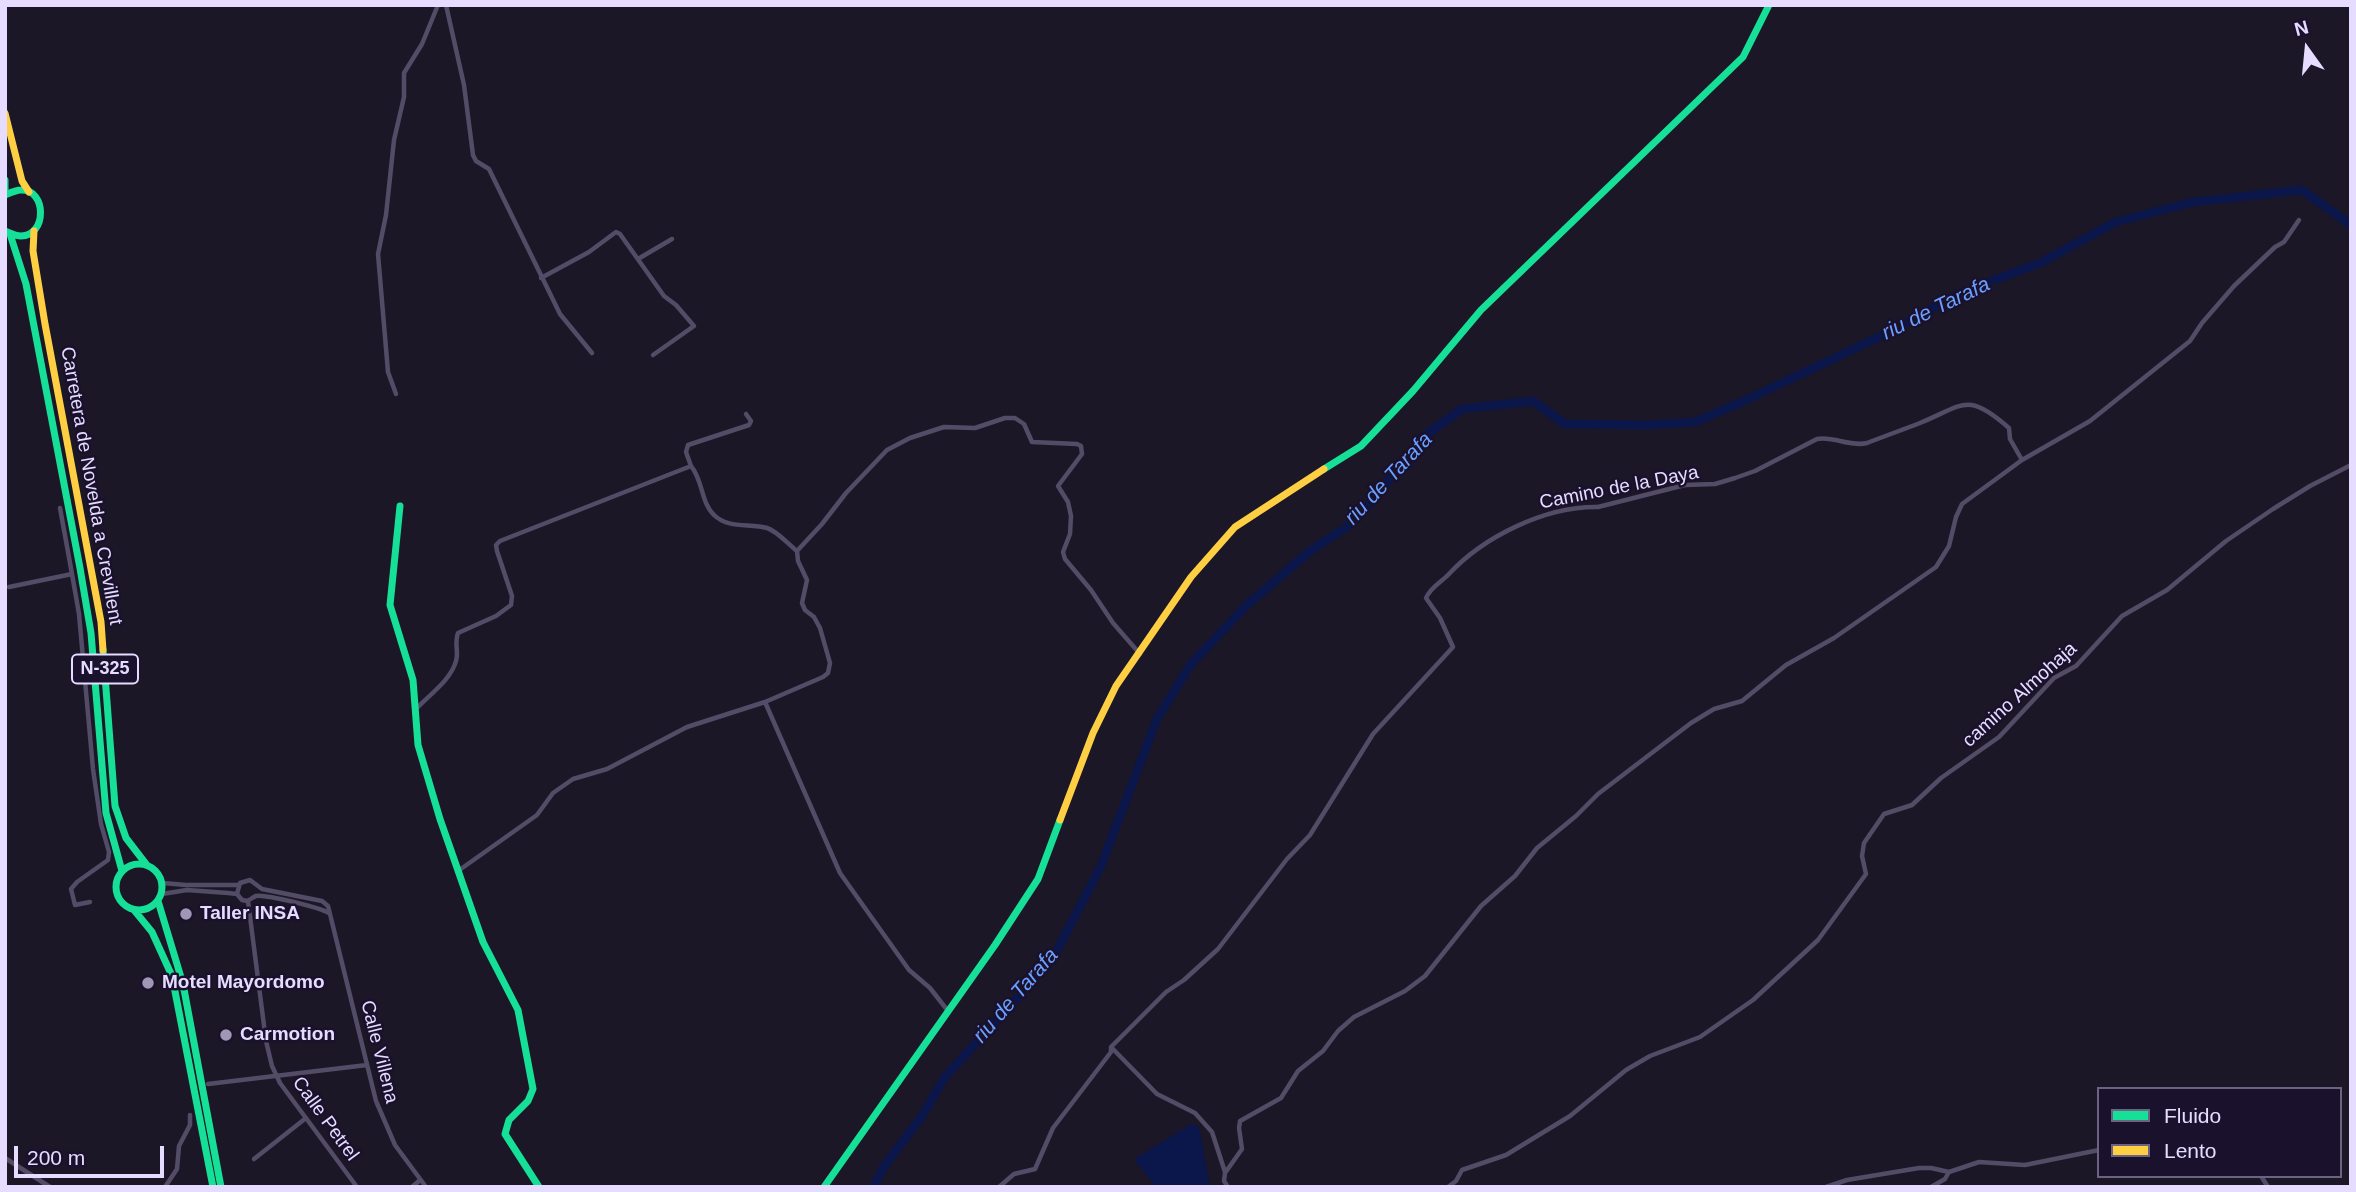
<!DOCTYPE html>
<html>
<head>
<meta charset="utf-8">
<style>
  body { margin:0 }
  #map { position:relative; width:2356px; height:1192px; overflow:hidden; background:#1c1727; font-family:Helvetica,sans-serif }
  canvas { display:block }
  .frame { position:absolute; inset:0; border:7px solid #e6dcff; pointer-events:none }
  .legend { position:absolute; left:2097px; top:1087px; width:245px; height:91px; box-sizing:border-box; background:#1a112d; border:2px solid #6c6281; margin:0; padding:9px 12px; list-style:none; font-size:21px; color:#e6dcff }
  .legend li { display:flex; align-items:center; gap:14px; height:35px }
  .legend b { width:35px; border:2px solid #6c6281 }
  .north { position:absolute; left:2272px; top:14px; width:70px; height:70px; -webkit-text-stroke:5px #1a112d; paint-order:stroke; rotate:345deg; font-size:19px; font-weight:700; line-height:28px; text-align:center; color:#e6dcff }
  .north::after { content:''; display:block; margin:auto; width:24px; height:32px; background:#e6dcff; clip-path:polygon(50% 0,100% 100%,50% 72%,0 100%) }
  .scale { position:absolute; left:14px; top:1146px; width:150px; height:32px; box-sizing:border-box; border:4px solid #e6dcff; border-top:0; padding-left:9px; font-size:21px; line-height:24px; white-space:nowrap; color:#e6dcff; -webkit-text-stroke:5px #1a112d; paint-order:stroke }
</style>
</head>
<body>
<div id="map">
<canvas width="2356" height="1192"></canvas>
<div class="frame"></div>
<ul class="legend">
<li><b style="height:9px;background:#16e098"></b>Fluido</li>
<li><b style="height:9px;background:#ffcf43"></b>Lento</li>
</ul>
<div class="north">N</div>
<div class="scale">200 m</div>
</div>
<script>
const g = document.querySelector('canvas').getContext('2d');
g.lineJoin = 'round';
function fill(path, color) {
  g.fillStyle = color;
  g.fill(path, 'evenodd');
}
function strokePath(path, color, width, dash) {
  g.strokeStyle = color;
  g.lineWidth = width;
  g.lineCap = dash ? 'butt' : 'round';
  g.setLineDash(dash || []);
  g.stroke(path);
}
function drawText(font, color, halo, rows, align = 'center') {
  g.font = font + ' Helvetica,sans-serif';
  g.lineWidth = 5;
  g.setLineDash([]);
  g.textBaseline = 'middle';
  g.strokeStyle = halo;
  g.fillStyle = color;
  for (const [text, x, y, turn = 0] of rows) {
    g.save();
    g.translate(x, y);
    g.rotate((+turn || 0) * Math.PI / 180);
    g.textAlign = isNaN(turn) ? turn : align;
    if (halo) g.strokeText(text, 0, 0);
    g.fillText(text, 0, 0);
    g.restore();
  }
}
fill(new Path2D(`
  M1191,1124L1199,1127L1210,1187H1156L1136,1162V1158Z`), '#0b164a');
strokePath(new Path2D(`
  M874,1187L883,1168L922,1116L945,1077L1052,960L1101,866L1157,719L1191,664L1247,605L1310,551L1348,526L1374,499L1423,437L1462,409L1533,401L1565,424L1646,425L1695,422L1742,402L1879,337L1965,291L2040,263L2116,222L2193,202L2302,190L2351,225`), '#0b164a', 9);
strokePath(new Path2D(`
  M446,5L464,85L473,155L476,161L489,169L560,314L592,353
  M638,259L672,239
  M541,278L589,252L616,232L620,234L664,296L676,305L694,326L653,355
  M396,394L388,372L378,254L386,215L394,140L404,97V73L422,44L438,5
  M691,466L686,452L688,445L749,425L751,421L746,414
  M60,508L72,574
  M9,587L72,574L79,614L93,769L101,824L109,852L108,860L77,882L71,889L75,905L90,902
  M765,702L840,873L909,970L930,988L948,1011
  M416,709C429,695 451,680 456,661C459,652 454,643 458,633L496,616L511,605L512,596L497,551L496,545L500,541L691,466C703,480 701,503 714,515C728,529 750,523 767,528C777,531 788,544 797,551
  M458,871L537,815L553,793L573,779L607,769L687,727L765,702L823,677L828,673L830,663L820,628L814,617L805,610L802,603L807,580L798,561L797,551L822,524L846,493L887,450L910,438L944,427L975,428L1005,418H1015L1024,424L1032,442L1077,444L1081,446L1082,454L1058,486L1068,502L1071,516L1070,534L1063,552L1065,559L1091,590L1113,623L1140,654
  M163,883L186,885H238
  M162,894L187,890L228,893L237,894L242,900L247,901C250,900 253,897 256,896C264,894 324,908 330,914
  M237,894L240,883L250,880L262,889L322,901L328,906L376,1101L395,1145L426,1187
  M248,901L266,1041L272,1066L280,1083L357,1187
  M1111,1047L1157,1094L1195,1113L1212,1132L1225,1172
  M208,1084L367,1065
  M5,1158L50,1187
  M254,1159L306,1118
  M2261,1176L2268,1187
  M165,1187L177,1169L179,1146L190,1125V1115
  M412,1187L420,1180
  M999,1187L1014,1174L1035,1169L1053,1128L1111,1052V1047L1166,992L1184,980L1218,949L1287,859L1310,835L1373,734L1453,647L1440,618L1426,598C1430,588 1440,583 1448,575C1483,537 1545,506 1598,507L1685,485L1715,484L1735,478L1755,471L1817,439C1834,436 1850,447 1867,443C1885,436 1902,430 1920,423C1964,405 1967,391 2009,428L2010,439L2022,460
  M1228,1187L1224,1181L1225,1173L1242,1149L1239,1128L1240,1121L1281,1098L1298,1071L1323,1051L1338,1031L1354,1017L1405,991L1425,976L1481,906L1515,876L1537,848L1576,816L1598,794L1691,723L1714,709L1742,701L1786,665L1834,638L1936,567L1949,546L1956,517L1962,504L2022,460L2090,421L2190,341L2202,323L2234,286L2275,247L2284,242L2299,220
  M1448,1187L1456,1181L1462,1170L1506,1155L1570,1116L1626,1070L1650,1056L1700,1037L1753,1000L1818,940L1866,874L1862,856L1864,843L1884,814L1912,805L1941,778L1999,737L2054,678L2076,666L2122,616L2167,590L2226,541L2273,509L2310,486L2351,465
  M1826,1187L1847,1180L1919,1168H1931L1949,1172L1979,1162L2025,1165L2099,1150
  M1931,1187L1945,1179L1949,1172`), '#524c67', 4.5);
strokePath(new Path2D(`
  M5,180V189
  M5,195C10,193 16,190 21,190C47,189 47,236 21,236C16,236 10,233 5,231
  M10,234L26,284L80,568L91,633L106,813L122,871
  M1324,469L1361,446L1413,391L1481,310L1743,57L1769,5
  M400,506L390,605L413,680L418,745L440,819L483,942L518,1010L533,1089L528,1101L509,1120L505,1134L539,1187
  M103,650L115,806L126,838L146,864
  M116 887a23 23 0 1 1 46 0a23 23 0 1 1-46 0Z
  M158,901L183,984L221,1187
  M134,910L152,932L172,976L213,1187
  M824,1187L995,945L1038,879L1060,820`), '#16e098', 7);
strokePath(new Path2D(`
  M5,113L22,181L29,192
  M34,231L33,251L45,324L101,622L103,650
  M1060,820L1093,733L1116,686L1191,577L1235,527L1324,469`), '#ffcf43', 7);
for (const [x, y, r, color] of [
  [186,914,7,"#9f97b3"],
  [148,983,7,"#9f97b3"],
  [226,1035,7,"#9f97b3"]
]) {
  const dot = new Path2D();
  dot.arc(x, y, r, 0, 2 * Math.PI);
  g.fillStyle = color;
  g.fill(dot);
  strokePath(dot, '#1a112d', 2.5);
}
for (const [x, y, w] of [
  [105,669,66]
]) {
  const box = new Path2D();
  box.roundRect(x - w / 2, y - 14.5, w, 29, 5);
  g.fillStyle = '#1a112d';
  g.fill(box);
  strokePath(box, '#e6dcff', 2);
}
drawText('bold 18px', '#e6dcff', null, [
  ["N-325",105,669]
]);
drawText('19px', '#e6dcff', '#1a112d', [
  ["Carretera de Novelda a Crevillent",91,486,80],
  ["Camino de la Daya",1619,488,-11],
  ["camino Almohaja",2020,695,-42],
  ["Calle Villena",379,1052,76],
  ["Calle Petrel",325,1119,54]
]);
drawText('bold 19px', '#e6dcff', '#1a112d', [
  ["Taller INSA",200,914],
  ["Motel Mayordomo",162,983],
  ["Carmotion",240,1035]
], 'left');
drawText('italic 21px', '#6aa0ff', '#1a112d', [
  ["riu de Tarafa",1936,309,-26],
  ["riu de Tarafa",1389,479,-47],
  ["riu de Tarafa",1016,996,-49]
]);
</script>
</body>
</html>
